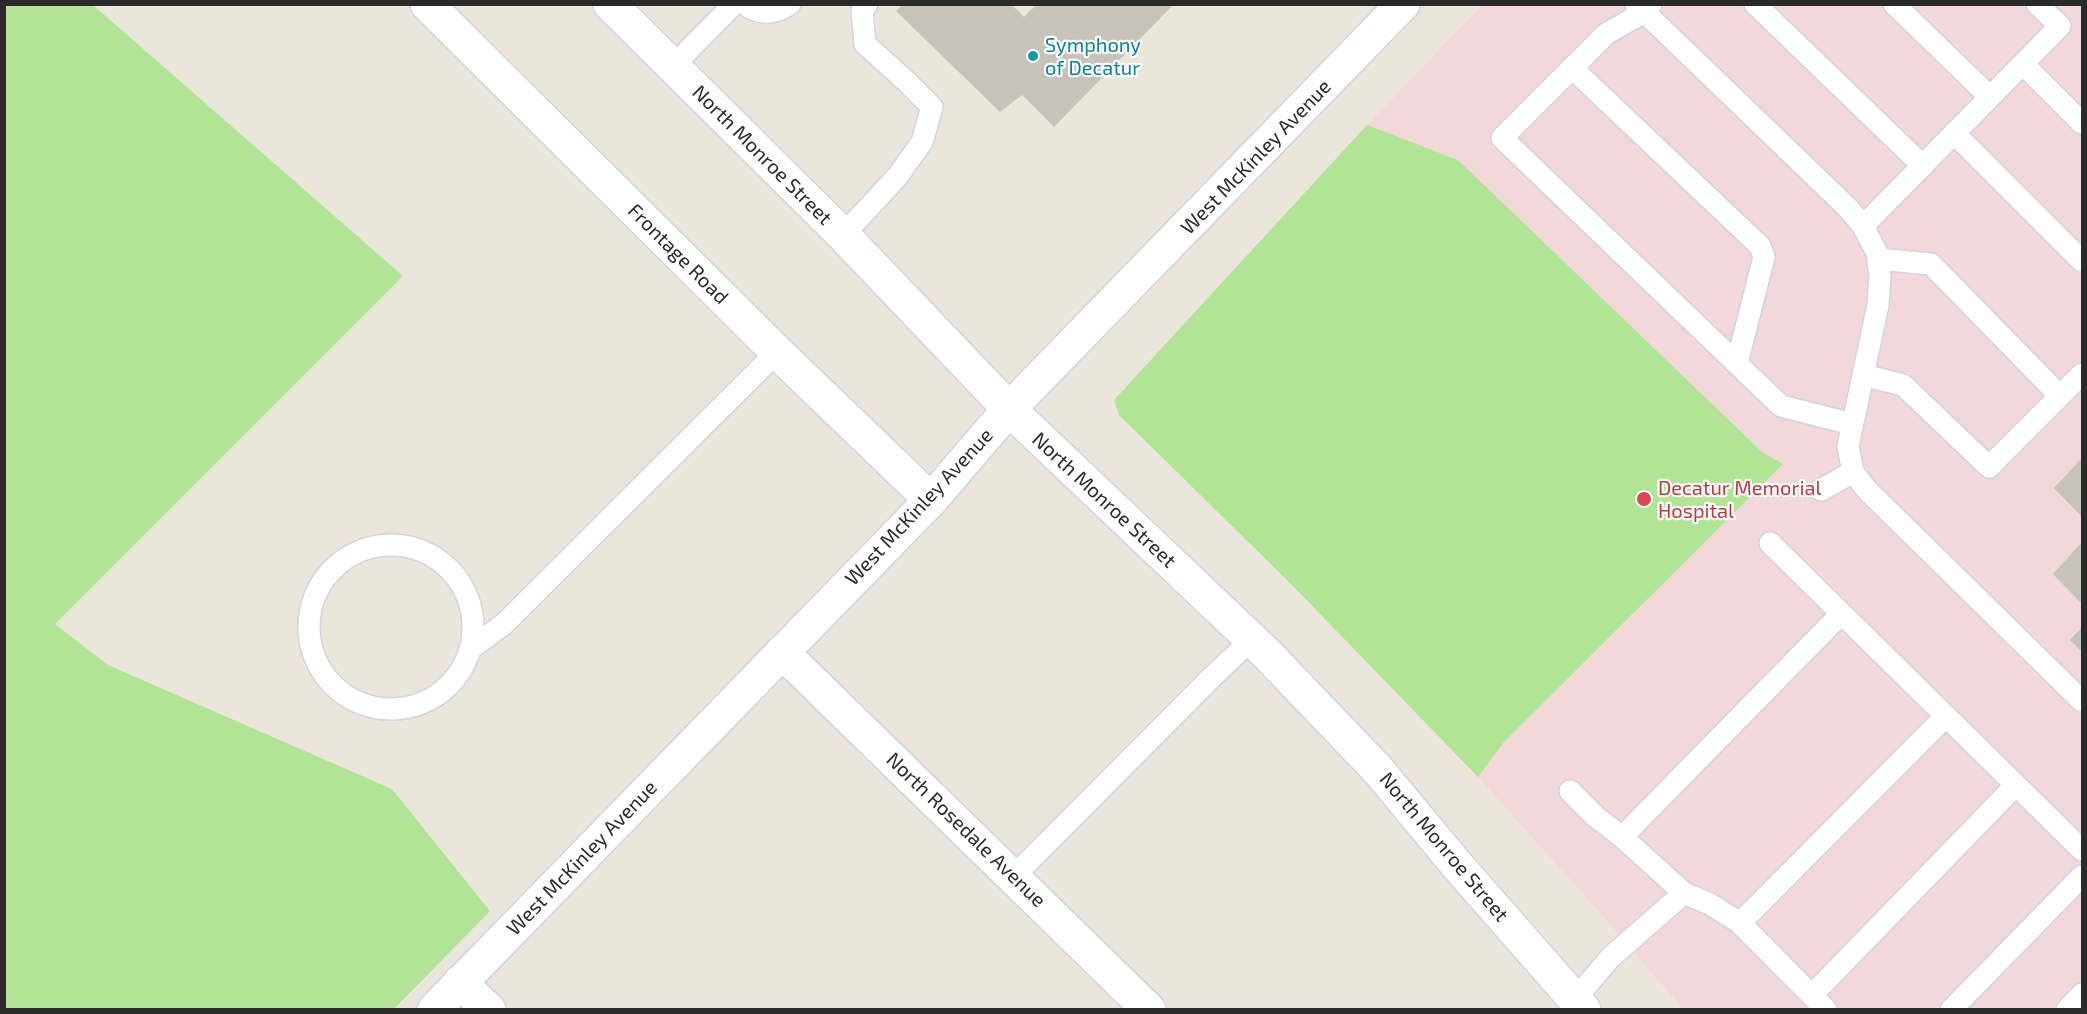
<!DOCTYPE html>
<html>
<head>
<meta charset="utf-8">
<style>
  body { margin:0 }
  #map { position:relative; width:2087px; height:1014px; overflow:hidden; background:#ece5db; font-family:"Exo 2",sans-serif }
  canvas { display:block }
  .frame { position:absolute; inset:0; border:6px solid #2a2a2a; pointer-events:none }
</style>
</head>
<body>
<div id="map">
<canvas width="2087" height="1014"></canvas>
<div class="frame"></div>
</div>
<script>
const g = document.querySelector('canvas').getContext('2d');
g.lineJoin = 'round';
function fill(path, color) {
  g.fillStyle = color;
  g.fill(path, 'evenodd');
}
function strokePath(path, color, width, dash) {
  g.strokeStyle = color;
  g.lineWidth = width;
  g.lineCap = dash ? 'butt' : 'round';
  g.setLineDash(dash || []);
  g.stroke(path);
}
function drawText(font, color, halo, rows, align = 'center') {
  g.font = font + ' "Exo 2",sans-serif';
  g.lineWidth = 4.5;
  g.setLineDash([]);
  g.textBaseline = 'middle';
  g.strokeStyle = halo;
  g.fillStyle = color;
  for (const [text, x, y, turn = 0] of rows) {
    g.save();
    g.translate(x, y);
    g.rotate((+turn || 0) * Math.PI / 180);
    g.textAlign = isNaN(turn) ? turn : align;
    if (halo) g.strokeText(text, 0, 0);
    g.fillText(text, 0, 0);
    g.restore();
  }
}
fill(new Path2D(`
  M1482,5H2082V1009H1683L1603,916L1478,777L1291,584L1119,415L1114,400L1367,125Z`), '#f3d8d9');
fill(new Path2D(`
  M5,4L93,5L403,276L55,624L108,665L392,789L490,911L394,1009H5Z
  M1367,125L1458,160L1762,452L1783,464L1504,742L1478,777L1291,584L1119,415L1114,400Z`), '#b1e596');
fill(new Path2D(`
  M903,4H1011L1024,17L1037,4H1174L1054,127L1022,95L1000,112L896,11Z
  M2082,458V517L2054,488Z
  M2082,542V604L2053,574Z
  M2082,627V652L2070,640Z`), '#c7c3ba');
const lane = new Path2D(`
  M745,4C759,16 775,14 790,4
  M1636,4L1848,208L1863,226L1877,253L1880,276L1878,305L1848,446L1853,472L1867,490L2082,701
  M1651,4L1644,12L1606,34L1502,138L1781,406L1852,424
  M1755,4L1923,166
  M1894,4L1990,97
  M2023,64L2082,123
  M672,67L734,4
  M1572,68L1760,246L1764,257L1737,363
  M1954,133L2082,261
  M1863,226L2060,26L2037,4
  M843,235L897,177L922,142L932,107L906,81L865,44L862,11L867,4
  M1878,259L1931,264L2060,396
  M1863,375L1903,385L1989,467L2082,374
  M1821,490L1853,472
  M1770,543L2082,850
  M309 627a82 82 0 1 1 164 0a82 82 0 1 1-164 0Z
  M470,649L504,624L777,352
  M1570,791L1596,817L1622,837L1684,893L1710,904L1740,923L1826,1010
  M1622,837L1841,614
  M1014,876L1212,677L1251,640
  M1740,923L1946,716
  M1812,995L2016,785
  M1575,999L1611,957L1684,893
  M1951,1010L2082,876
  M2067,1010L2082,994`);
const street = new Path2D(`
  M427,4L777,352L931,500
  M782,652L1149,1010
  M460,982L489,1010
  M434,1010L931,500L1009,409L1403,4`);
const secondary = new Path2D(`
  M610,4L843,235L1009,409L1266,653L1378,770L1456,864L1584,1010`);
strokePath(lane, '#d0d4e3', 24);
strokePath(street, '#d0d4e3', 36);
strokePath(secondary, '#d0d4e3', 36);
strokePath(lane, '#fff', 21);
strokePath(street, '#fff', 33);
strokePath(secondary, '#fff', 33);
for (const [x, y, r, color] of [
  [1033,56,6,"#0f9aa8"],
  [1644,499,8,"#e0444e"]
]) {
  const dot = new Path2D();
  dot.arc(x, y, r, 0, 2 * Math.PI);
  g.fillStyle = color;
  g.fill(dot);
  strokePath(dot, '#fff', 2);
}
drawText('20px', '#0d838f', '#fff', [
  ["Symphony",1045,45],
  ["of Decatur",1045,68]
], 'left');
drawText('20px', '#2a2a2a', '#fff', [
  ["North Monroe Street",762,155,45],
  ["West McKinley Avenue",1256,157,-46],
  ["Frontage Road",678,254,45],
  ["North Monroe Street",1104,500,43],
  ["West McKinley Avenue",919,507,-47],
  ["North Rosedale Avenue",966,830,44],
  ["North Monroe Street",1444,847,50],
  ["West McKinley Avenue",582,858,-46]
]);
drawText('20px', '#be3a42', '#fff', [
  ["Decatur Memorial",1658,488],
  ["Hospital",1658,511]
], 'left');
</script>
</body>
</html>
